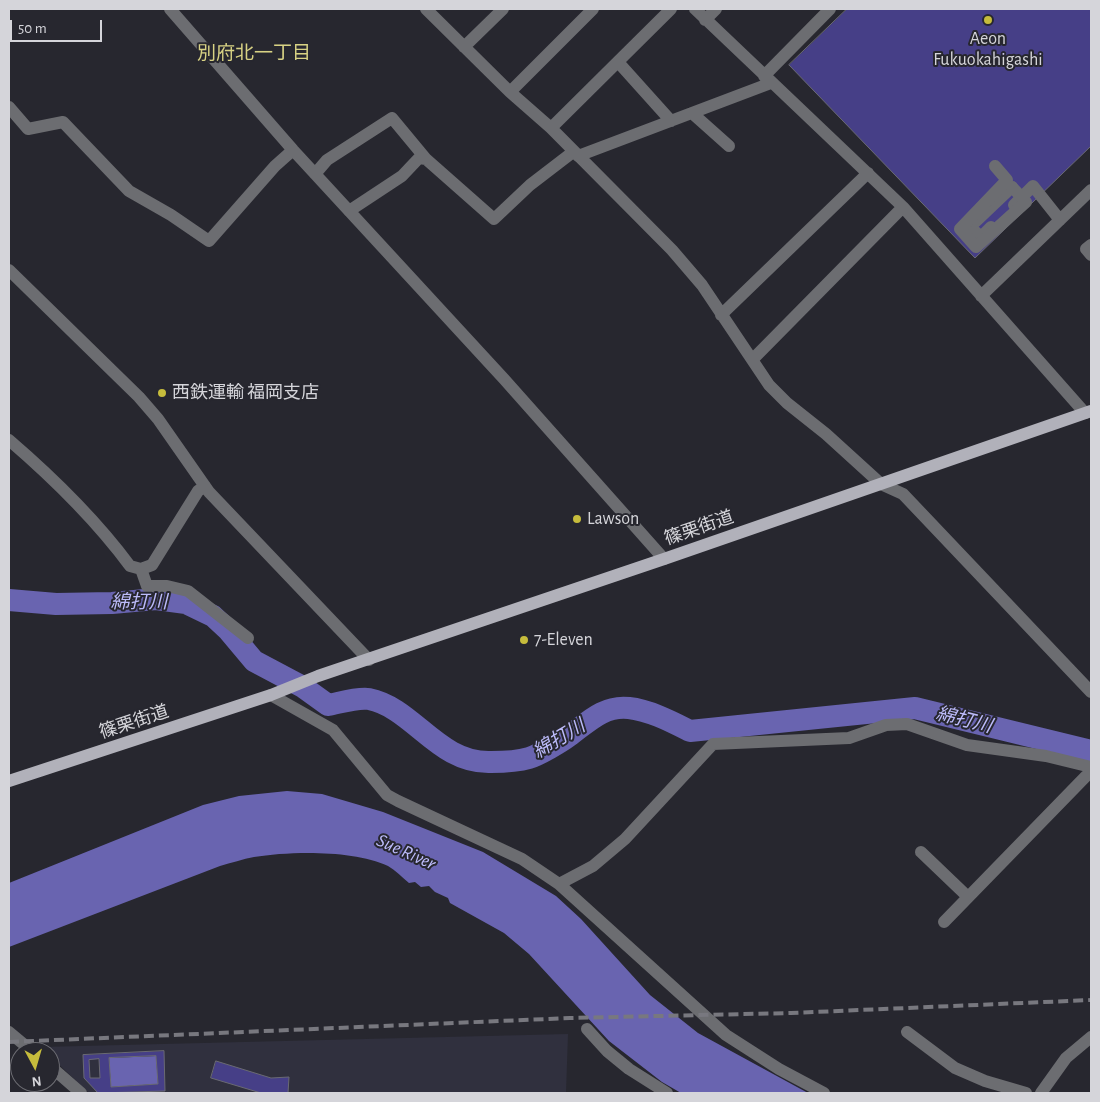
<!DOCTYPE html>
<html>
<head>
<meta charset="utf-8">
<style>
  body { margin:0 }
  #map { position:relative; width:1100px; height:1102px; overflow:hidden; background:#27272f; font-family:"Alegreya Sans",sans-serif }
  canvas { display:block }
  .frame { position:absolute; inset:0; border:10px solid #d5d5da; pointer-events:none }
  .north { position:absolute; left:10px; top:1042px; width:50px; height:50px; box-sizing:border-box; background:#27272f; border:1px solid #6d6d73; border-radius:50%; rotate:174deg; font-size:14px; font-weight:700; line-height:20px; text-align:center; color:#d5d5da }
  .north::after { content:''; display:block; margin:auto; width:18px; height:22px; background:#c6bc3c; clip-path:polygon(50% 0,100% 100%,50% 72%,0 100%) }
  .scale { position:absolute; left:10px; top:20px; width:92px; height:22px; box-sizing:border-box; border:2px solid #d5d5da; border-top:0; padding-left:6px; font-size:15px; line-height:18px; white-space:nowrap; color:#d5d5da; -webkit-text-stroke:4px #27272f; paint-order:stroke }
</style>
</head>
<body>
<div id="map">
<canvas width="1100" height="1102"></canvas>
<div class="frame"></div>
<div class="north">N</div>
<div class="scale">50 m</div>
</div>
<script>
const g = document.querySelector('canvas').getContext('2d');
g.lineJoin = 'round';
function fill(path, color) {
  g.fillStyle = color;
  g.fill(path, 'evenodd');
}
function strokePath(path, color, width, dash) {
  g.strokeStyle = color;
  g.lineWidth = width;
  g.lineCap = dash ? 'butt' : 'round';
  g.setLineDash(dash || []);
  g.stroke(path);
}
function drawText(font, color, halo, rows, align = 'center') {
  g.font = font + ' "Alegreya Sans","Noto Sans JP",sans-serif';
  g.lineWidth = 4;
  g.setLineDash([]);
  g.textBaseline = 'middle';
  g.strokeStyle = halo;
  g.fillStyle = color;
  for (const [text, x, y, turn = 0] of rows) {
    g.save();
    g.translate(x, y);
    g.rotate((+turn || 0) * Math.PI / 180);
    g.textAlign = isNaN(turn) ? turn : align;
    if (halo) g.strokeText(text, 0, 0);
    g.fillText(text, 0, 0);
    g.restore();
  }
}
fill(new Path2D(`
  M568,1034L566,1093H89L50,1056V1052H46L41,1047Z`), '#30303e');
fill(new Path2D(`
  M287,791L322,794L383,812L483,852L556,896L581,919L650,995L698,1033L808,1093H681L662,1082L609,1041L529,954L504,933L450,903L448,898L435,892L429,886L421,887L415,882L409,883C402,877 395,870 388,866C354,850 291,851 254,857C243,859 231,863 220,866L9,947V883L203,805L239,796Z
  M156,1056L158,1084L111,1087L109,1058Z`), '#6964b0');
strokePath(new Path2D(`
  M9,600L56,604L112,603L156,599L186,603L213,616L228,630L254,661L303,687L328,705C339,703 358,697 369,699C414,708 438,764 491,762C503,762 519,761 529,758C539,755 561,742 569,736C588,722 604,705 629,708C649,710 672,722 690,731L915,708L1091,751`), '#6964b0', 22);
const building = new Path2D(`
  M847,9H1091V146L975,258L789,65Z
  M164,1051L165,1091L98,1093L84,1078L83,1055ZM156,1056L158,1084L111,1087L109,1058ZM99,1059L100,1078H90L89,1060Z
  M216,1061L271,1078L289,1077L288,1093H261L211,1078Z`);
fill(building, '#463f87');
strokePath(building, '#6a6a73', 1);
strokePath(new Path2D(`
  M170,9L293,150L504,379L664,559
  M426,9L510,92L551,128L672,250L702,285L769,385L787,403L826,434L881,484L903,494L1091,692
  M695,9L903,207L1085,413
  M705,20L716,9
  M464,47L503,9
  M618,62L671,121
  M764,76L830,9
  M510,92L593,9
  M9,107L28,129L63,122L129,191L171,215L209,241L275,166L293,150
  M692,113L729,146
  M551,128L671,9
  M578,156L771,83
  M315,174L327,160L392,118L426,159
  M1014,205L1033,186L1060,220
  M349,211L402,176L419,158L426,159L494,219L530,185L573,152
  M991,227L981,237L970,227L1012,187
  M1091,245L1086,249L1091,255
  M9,270L139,397L158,419L209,492L369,660
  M981,296L1091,190
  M721,315L868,173
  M753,359L903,207
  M9,440C52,477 96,520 130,566L141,569L152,565L198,491L205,486
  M141,569L147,586H167L188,591L248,638
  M271,695L333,730L387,795L398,801L522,859L559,884L726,1035L779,1069L824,1093
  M921,852L968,897
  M559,884L593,866L625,839L713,744L849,738L886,725L907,724L967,745L1046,756L1091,767
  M944,922L1091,771
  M587,1029L607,1051L629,1069L667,1093
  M9,1032L33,1052
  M907,1032L955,1068L985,1081L1026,1093
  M50,1066L81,1093
  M1041,1093L1066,1058L1091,1037`), '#6c6d71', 12);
strokePath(new Path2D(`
  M9,781L271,695L318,676L664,559L1091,411`), '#b1b1ba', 12);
strokePath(new Path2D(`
  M9,1042L570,1018L791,1013L1091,1000`), '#78787f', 4, [10, 5]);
strokePath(new Path2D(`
  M995,166L1007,180L960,229L976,247L1026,202L1012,187`), '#6c6d71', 12);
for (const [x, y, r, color] of [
  [988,20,5,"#c6bc3c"],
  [162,393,5,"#c6bc3c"],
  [577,519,5,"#c6bc3c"],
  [524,640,5,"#c6bc3c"]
]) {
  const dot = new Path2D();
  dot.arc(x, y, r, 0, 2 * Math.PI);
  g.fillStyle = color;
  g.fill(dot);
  strokePath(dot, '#27272f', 2);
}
drawText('18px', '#d5d5da', '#27272f', [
  ["Aeon",988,39,"center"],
  ["Fukuokahigashi",988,60,"center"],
  ["西鉄運輸 福岡支店",172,393],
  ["Lawson",587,519],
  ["7-Eleven",534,640]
], 'left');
drawText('18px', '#d5d5da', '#27272f', [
  ["篠栗街道",699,528,-19],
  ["篠栗街道",134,722,-18]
]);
drawText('19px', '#d8d284', '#27272f', [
  ["別府北一丁目",254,53]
]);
drawText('italic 19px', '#bcbbfa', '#27272f', [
  ["綿打川",139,602],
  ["綿打川",964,720,14],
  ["綿打川",559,739,-31],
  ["Sue River",406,852,24]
]);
</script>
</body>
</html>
